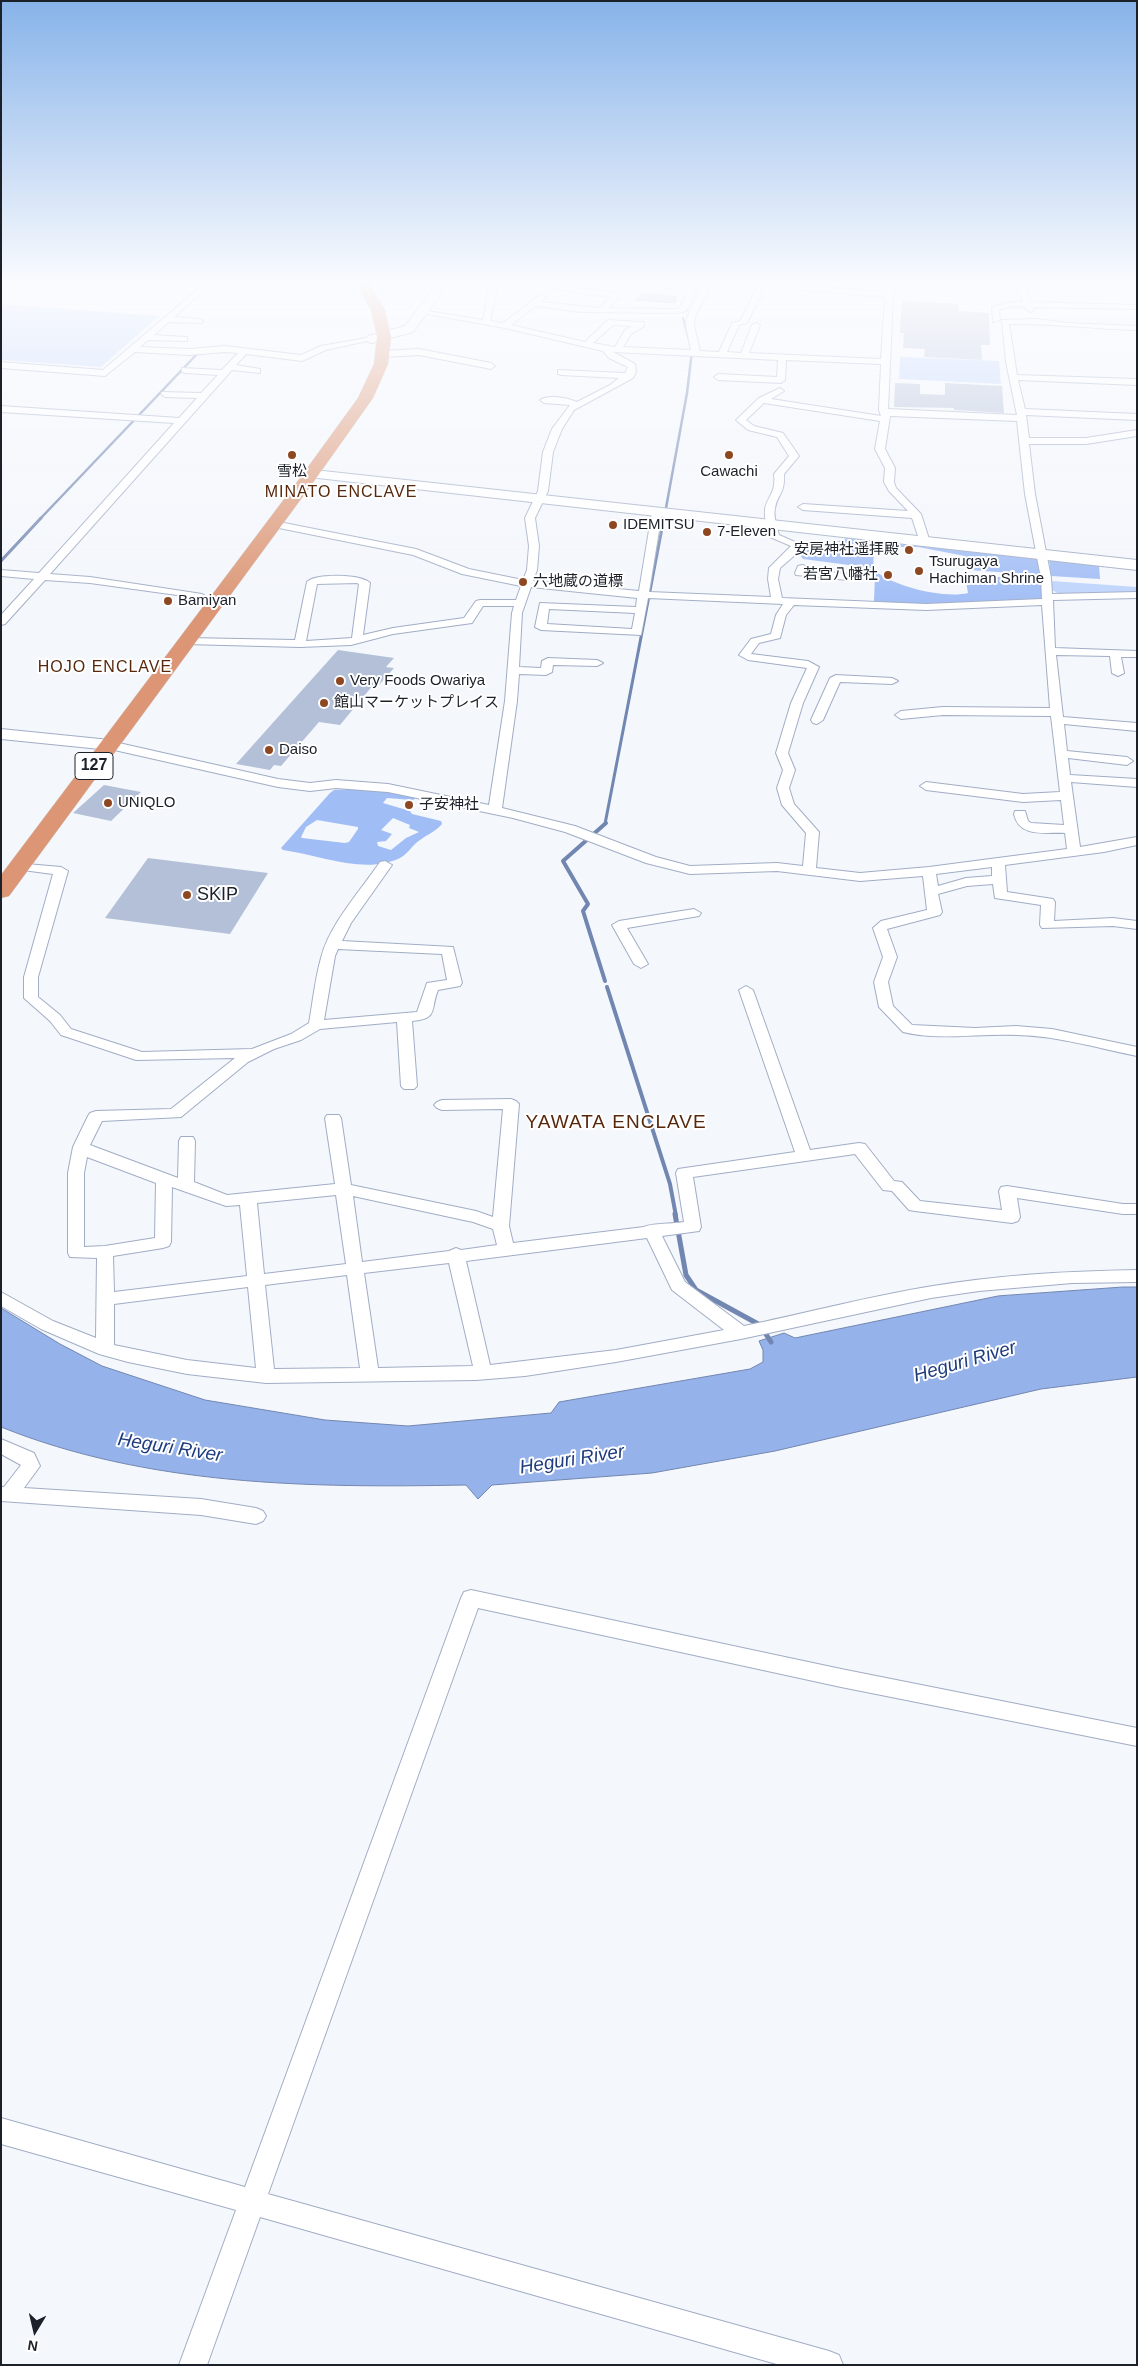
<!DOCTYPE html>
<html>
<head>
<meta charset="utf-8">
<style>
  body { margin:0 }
  #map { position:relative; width:1138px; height:2366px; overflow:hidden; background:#f4f7fc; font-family:Arial,sans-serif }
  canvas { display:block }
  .frame { position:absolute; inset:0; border:2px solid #1b2029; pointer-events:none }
  .north { position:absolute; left:10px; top:2306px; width:50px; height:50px; -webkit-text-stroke:4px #fff; paint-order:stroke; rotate:189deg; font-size:14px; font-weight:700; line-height:20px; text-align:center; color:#1b2029 }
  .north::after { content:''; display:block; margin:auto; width:18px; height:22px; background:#1b2029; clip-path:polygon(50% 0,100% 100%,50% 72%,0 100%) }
</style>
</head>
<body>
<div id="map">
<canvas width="1138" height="2366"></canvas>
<div class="frame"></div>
<div class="north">N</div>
</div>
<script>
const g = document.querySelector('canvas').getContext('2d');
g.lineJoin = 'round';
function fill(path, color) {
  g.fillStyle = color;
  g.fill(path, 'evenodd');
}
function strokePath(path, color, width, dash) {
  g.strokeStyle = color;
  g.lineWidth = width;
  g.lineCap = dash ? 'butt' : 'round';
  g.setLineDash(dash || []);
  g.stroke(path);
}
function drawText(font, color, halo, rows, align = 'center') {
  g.font = font + ' Arial,"Noto Sans JP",sans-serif';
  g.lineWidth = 4;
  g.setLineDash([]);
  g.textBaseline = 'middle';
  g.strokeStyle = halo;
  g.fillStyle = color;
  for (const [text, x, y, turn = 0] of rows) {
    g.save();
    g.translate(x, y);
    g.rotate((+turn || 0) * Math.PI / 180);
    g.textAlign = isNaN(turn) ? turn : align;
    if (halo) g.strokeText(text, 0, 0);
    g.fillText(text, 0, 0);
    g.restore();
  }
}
fill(new Path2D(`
  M1,304L159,316L101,367L1,360Z
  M900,357L999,361L1001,384L899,379Z
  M1052,581L1137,587V594L1061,595L1052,590Z`), '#bed4fc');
fill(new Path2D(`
  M847,538L1039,559L1041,575L969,570L965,568V556L918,547H878L874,549L873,569C891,586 944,599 968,593L965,576L970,575L1041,580L1044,598L1031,602L927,606L877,604L874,601L875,576L852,572L853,566L849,565L803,559L800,555L810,544L836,542Z
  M1049,560L1099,565L1100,579L1051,576Z
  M352,789L392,791L415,797V799L412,800L387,798L383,803L410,811L412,814L441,821L442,824C435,832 428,834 420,840C412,845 409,853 400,858C365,875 320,855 283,850L281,848L330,793L334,790ZM393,818L410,825L409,828L419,832L406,838L391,850L378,846L377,842L386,841L392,834L381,830ZM317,820L358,827V829L349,842L345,843L302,838L301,837L306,827Z`), '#a0bdf5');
const water = new Path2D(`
  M644,293L677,297L675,303L636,300Z
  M1123,1287H1137V1377L1041,1389L775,1451L652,1473L492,1485L478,1499L466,1485C310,1488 148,1486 1,1427V1308L60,1344L102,1366L205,1400L325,1420L408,1426L551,1413L559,1402L750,1369L763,1362V1350L759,1341L784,1333L795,1338L998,1296Z`);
fill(water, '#96b2ea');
strokePath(water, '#7186b0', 1);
strokePath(new Path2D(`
  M683,318L690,343
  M666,508L687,393L692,351
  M40,519L198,353`), '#7186b0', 2.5);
strokePath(new Path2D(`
  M1,561L41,518
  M605,824L664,518`), '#7186b0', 3);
strokePath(new Path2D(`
  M605,981L583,911L588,904L563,861L606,823
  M607,987L670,1184L676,1216`), '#7186b0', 4);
strokePath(new Path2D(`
  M675,1214L686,1275L696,1290L760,1325L771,1342`), '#7186b0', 5);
fill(new Path2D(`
  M902,301L959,304L958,311L989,313L990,345H981L982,360L924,357L925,349L903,348L904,333H900Z
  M895,383L920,384V394L945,395V383L1002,386L1004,413L954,410V408L894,407Z
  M338,650L394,658L386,667L394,668L379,685L374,684L340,725L319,722L281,766L274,765L270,770L236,764Z
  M104,785L141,792L111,821L73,813Z
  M148,858L268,873L230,934L105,918Z`), '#b3c0d8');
const street = new Path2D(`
  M206,282H214L174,317L199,319L203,321L202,323L169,322L154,335L184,337H187V341L148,340L140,347L189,349L225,346L301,355L321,346L372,337L376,339L326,350L302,361L246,354L236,365L260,369V373L232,370L50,574L90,577L202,594L207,597L206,599L90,583L45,580L5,624L1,625V615L34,579L1,576V570L39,573L174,423L1,412V406L179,418L197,398L165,397L161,394L162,392L201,393L218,375L185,373L182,372V368L222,370L238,353L225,352L189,355L135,352L105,376L1,368V362L103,370Z
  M631,282C646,280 684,281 696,291L686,311L678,313L580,312L536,306L511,325L585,342L608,320L641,322H644V326L631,334L623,347L691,350L686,326L687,317L704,282H712L695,317L694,326L700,351L719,352L732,323L740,321L758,286L732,284L728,282H763L886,292L889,282H897L893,297L888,409L1017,415L1006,362L1002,320L1036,319L1068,323L1137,326V330C1094,329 1052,323 1009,324L1017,375L1137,379V385L1018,380L1025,409L1137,414V420L1026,415L1029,438H1086L1137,430V436L1086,444H1029L1035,494L1051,578L1052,594L1137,592V598L1053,600L1055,648L1137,651V657H1121L1124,673L1118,676L1112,673L1110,656L1056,655L1063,717L1137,723V731L1064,724L1067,751L1127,757L1133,761L1127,765L1068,758L1070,775L1137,779V787L1071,782L1080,847L1137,837V845L1104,852L1005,865L1007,892L1053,899L1055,902L1054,921L1113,918L1137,921V929L1113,926L1042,928L1040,925L1041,905L995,898L993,884L967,886L938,894L942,912L940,915L887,929L897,957L888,982L893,1006L912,1025L975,1028L1016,1026L1052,1029L1137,1047V1056C1097,1048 1058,1036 1017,1035C981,1033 938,1041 903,1032L879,1007L874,982L883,957L873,928L881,921L927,910L923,876L860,881L777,871L690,874L646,863L565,832L513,818L388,792L336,788L310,791L278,787L110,749L104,745L110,741L278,779L310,783L336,780L388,784L489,805L505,701L512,613L514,606H483L472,623L393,634L351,645L300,647L186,644L180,641L186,638L295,640L307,582C315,573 362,574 370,583L363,635L393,628L464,618L476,601L480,600H516L521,586L462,574L413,555L274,527L269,524L274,521L416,549L469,569L523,580L527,570L529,546L525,518L538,491L543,452L552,429L570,405L544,403L540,400C548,394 568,398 577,402L610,385L619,378L561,375L558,374V370L625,373L628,367L609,358L603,351L505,328L417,312L421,310L483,320L489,288L493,286L497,288L490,321L503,323L540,295L547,297L541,302L599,308L610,297L546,288V284H549L619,293V297L608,308L677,309L680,307L688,292ZM765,287L885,297L881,359L749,353L760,325L756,323L752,325L741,353L727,352L739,325L747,323ZM613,325L632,326L625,330L615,347L593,343ZM613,352L778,360L777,377L718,374L714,377L718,380L781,383L785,380L786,360L881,364L879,410L881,416L771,399L784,391L780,388L759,398L736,420L748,430L777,437L789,456L774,474C776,495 768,494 765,509C764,518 767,528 770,537L791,546L769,568L768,579L771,597L649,592L662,512L657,509L652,512L639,591L533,581L537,570L539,546L535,518L548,491L553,452L562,429L574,410L633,378L636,372L635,364ZM764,403L880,421L875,449L885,468L884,482L889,491L908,511L803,504L798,507L803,510L912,518L920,542L925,545L930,542L921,514L896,488L894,482L895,468L885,449L890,416L1017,421L1025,494L1041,578L1042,599L926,604L782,598L778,579L780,568L795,555L802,545L779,535C777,527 773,516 775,508C778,493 785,494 784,474L799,456L783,433L754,426L746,420ZM357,583L359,584L352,638L306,641L317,584ZM531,587L637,598L636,607L540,603L535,627L541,630L641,635L648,598L783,604L776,615L771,634L751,639L739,655L748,660L807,668L791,703L776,753L783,770L777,788L782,805L806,833L803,866L777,863L690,866L656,857L575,826L502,808L517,701L519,674L546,675L552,672L553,665L597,666L603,663L597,660L548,658L542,661L541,668L519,667L522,613ZM794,605L926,610L1042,605L1050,708L943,707L901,711L895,715L901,719L943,715L1051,716L1060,792L1023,794L926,782L920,786L926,790L1023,802L1061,800L1064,825L1031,823L1028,821L1025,811H1015L1014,814C1019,838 1045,832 1065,833L1067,849L929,867L860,873L816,868L819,832L794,804L789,788L795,770L788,753L803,703L819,667L808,661L751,654L759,643L780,638L786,615ZM549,609L635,613L632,629L547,624ZM992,867V876L966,878L938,886L936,874Z
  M1014,282H1022L1031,302L1137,305V309L1033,307L1034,310L1030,312L1025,307L1012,306L999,310L1000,320L993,322L992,307L1012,302H1023Z
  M419,349L491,363L495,366L491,369L419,355L383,357L379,354L383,351Z
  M802,565L806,566V570L848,574L853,577L848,580L796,575L795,573L798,566Z
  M836,675L892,678L898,681L892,684L840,682L823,720L817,724L813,723L811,720L830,678Z
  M385,861L392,865L351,923L342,941L453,947L462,983L460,986L438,990C430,1009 439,1019 412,1021L417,1086L414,1089H404L401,1086L397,1022L320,1029L301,1040L274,1049L248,1062L181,1117L102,1121L90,1145L178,1178L179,1141L181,1137H193L195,1141L194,1182L227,1195L335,1184L325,1118L327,1115H339L341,1118L351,1185L476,1211L493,1217L503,1109L442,1110L437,1108L434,1105L437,1102L442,1100L511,1099L516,1101L519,1104L509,1226L513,1243L644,1227C651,1223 674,1224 684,1222L676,1173L678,1169L795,1152L739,990L746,986L753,990L810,1150L859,1143L865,1144L894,1181L902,1182L920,1201L1002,1210L999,1191L1001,1187L1007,1186L1123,1204H1137V1214H1123L1017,1198L1020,1217L1018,1221L1012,1223L915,1211L909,1210L892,1191L883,1190L855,1154L693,1177L701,1227L699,1231L662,1236L685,1282L744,1326C807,1313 870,1296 933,1286C1000,1275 1069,1271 1137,1270V1282L1072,1283L979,1291L931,1298L741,1339L616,1362L525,1376L476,1380L266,1383L187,1374L128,1362L99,1354L41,1329L1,1306V1292L53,1321L96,1338L97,1258L70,1257L68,1253V1173L73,1147L88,1116L90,1113L96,1111L171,1109L235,1058L136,1060L61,1035L50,1021L24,998V977L53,874L15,869L13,866L15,863L61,867L68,871L38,977V997L60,1015L71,1029L142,1052L252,1049L291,1034L309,1023C313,1001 315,979 321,958C329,925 361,890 380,862ZM338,949L442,954L447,980L427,983L417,1012L324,1020L335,956ZM87,1157L156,1183L155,1238L105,1246L84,1247V1173ZM172,1187L226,1206L240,1205L247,1276L114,1292L113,1256L163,1248L169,1246L171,1242ZM336,1195L346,1264L264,1274L257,1203ZM353,1196L473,1222L493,1229L497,1245L461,1250L456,1248L449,1251L362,1262ZM647,1238L672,1290L724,1330L616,1350L490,1365L466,1261ZM449,1263L473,1366L378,1368L364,1273ZM347,1275L360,1368L274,1369L265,1285ZM248,1287L256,1368L187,1360L114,1345V1304Z
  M694,909L701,913L699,916L627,928L648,964L641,968L634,964L612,925L619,921Z
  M1,1439L34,1453L40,1466L24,1488L201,1499L256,1508L263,1511L266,1516L263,1521L256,1524L201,1515L1,1501V1487H4L21,1465L1,1454Z
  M471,1590L841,1669L1137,1728V1746L841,1687L478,1608L268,2194L829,2351L839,2355L843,2365H780L260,2217L207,2365H179L236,2210L1,2144V2118L245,2187L461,1598L464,1592Z`);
const secondary = new Path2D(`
  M438,282H450L413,332L372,343L368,342L366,339L368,336L405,326Z
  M296,468L1137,560V570L291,475L289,472L291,469Z
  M1,729L110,740L116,741L119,745L116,749L110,750L1,739Z`);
const highway = new Path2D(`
  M355,282H368L385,310L391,337L388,364L373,398L312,484L9,896L1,898V875L300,478L358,398L374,364L377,337L371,310Z`);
strokePath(street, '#a1adc5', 2);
strokePath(secondary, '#a1adc5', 2);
strokePath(highway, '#d1d2d4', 1);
fill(street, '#fff');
fill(secondary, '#fff');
fill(highway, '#dc9675');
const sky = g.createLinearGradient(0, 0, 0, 613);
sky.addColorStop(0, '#87b3e9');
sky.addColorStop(0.46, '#fafbfe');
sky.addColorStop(1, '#fafbfe00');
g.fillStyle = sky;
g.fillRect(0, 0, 1138, 613);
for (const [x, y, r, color] of [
  [292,455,5,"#8d4721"],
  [729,455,5,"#8d4721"],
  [613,525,5,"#8d4721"],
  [707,532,5,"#8d4721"],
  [909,550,5,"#8d4721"],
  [919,571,5,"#8d4721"],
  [888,575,5,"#8d4721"],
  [523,582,5,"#8d4721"],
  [168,601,5,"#8d4721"],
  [340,681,5,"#8d4721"],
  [324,703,5,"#8d4721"],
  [269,750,5,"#8d4721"],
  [108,803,5,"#8d4721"],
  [409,805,5,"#8d4721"],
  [187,895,5,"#8d4721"]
]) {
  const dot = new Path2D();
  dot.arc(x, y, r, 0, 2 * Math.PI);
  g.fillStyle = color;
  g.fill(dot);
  strokePath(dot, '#fff', 2);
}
drawText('15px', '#1b2029', '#fff', [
  ["雪松",292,472,"center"],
  ["Cawachi",729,472,"center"],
  ["IDEMITSU",623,525],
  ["7-Eleven",717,532],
  ["安房神社遥拝殿",899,550,"right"],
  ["Tsurugaya",929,562],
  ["Hachiman Shrine",929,579],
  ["若宮八幡社",878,575,"right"],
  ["六地蔵の道標",533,582],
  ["Bamiyan",178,601],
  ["Very Foods Owariya",350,681],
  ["館山マーケットプレイス",334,703],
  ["Daiso",279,750],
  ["UNIQLO",118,803],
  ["子安神社",419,805]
], 'left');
g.letterSpacing = '1px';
drawText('16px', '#58280d', '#fff', [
  ["MINATO ENCLAVE",341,493],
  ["HOJO ENCLAVE",105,668]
]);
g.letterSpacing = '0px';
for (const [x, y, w] of [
  [94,766,38]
]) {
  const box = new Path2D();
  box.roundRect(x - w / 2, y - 13.5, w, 27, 4);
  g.fillStyle = '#fff';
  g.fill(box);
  strokePath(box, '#1b2029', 1);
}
drawText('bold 16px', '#1b2029', null, [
  ["127",94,766]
]);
drawText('18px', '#1b2029', '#fff', [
  ["SKIP",197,895]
], 'left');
g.letterSpacing = '1px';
drawText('19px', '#58280d', '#fff', [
  ["YAWATA ENCLAVE",616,1123]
]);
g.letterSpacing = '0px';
drawText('italic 19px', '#1f3d7e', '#fff', [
  ["Heguri River",965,1362,-16],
  ["Heguri River",170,1448,9],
  ["Heguri River",572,1460,-9]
]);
</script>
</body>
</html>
